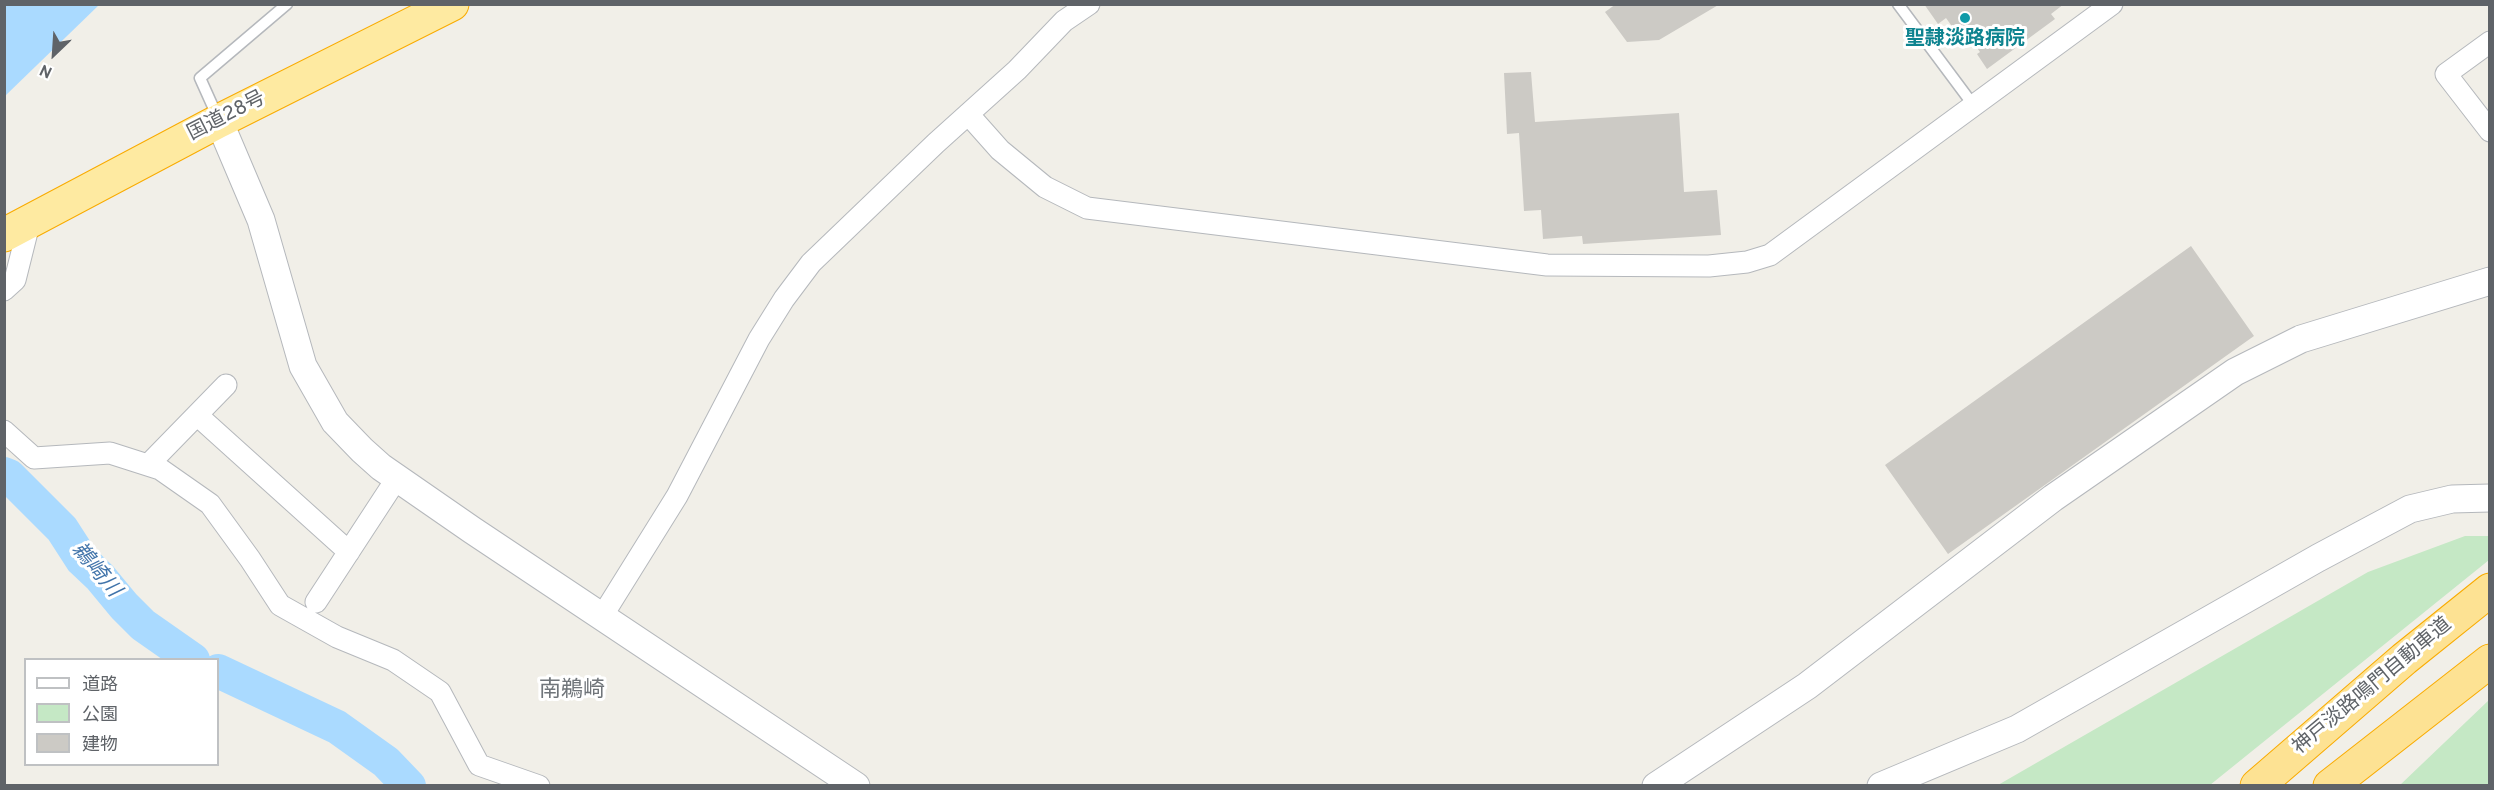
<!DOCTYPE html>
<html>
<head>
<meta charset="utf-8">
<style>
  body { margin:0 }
  #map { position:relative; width:2494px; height:790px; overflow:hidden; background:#f1efe8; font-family:Overpass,"Noto Sans JP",sans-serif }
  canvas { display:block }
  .frame { position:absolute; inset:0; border:6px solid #5f6368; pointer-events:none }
  .legend { position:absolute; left:24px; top:658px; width:195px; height:108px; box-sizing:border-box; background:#fff; border:2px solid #bfc1c3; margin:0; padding:8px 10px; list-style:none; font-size:18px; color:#5f6368 }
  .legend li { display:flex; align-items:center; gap:12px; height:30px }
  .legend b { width:30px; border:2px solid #bfc1c3 }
  .north { position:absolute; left:24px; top:24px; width:60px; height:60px; -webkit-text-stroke:4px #fff; paint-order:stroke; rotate:205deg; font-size:16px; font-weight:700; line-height:24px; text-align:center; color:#5f6368 }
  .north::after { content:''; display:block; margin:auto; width:21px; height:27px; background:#5f6368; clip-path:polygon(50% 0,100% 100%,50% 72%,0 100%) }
</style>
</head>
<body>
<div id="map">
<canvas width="2494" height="790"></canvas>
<div class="frame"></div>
<ul class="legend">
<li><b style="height:8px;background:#fff"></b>道路</li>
<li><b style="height:16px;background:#c5e8c5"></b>公園</li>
<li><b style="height:16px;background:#cccac5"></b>建物</li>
</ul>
<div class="north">N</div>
</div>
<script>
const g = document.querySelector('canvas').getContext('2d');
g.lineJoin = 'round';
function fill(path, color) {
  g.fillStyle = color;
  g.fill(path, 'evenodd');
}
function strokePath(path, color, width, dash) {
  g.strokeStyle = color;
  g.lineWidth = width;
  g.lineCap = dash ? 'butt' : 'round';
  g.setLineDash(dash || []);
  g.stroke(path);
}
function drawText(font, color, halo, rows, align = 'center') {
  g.font = font + ' Overpass,"Noto Sans JP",sans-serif';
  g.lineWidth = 6;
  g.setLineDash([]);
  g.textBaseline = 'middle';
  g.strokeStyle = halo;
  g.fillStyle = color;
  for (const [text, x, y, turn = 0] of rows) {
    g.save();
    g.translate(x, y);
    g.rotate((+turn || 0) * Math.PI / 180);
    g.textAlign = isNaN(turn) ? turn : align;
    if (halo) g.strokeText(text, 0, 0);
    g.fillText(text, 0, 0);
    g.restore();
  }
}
fill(new Path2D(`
  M2465,536H2489V560L2210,785H1998L2368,572Z
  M2489,700V785H2400Z`), '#c5e8c5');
fill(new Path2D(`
  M5,4H99V5L5,96Z`), '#aadaff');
strokePath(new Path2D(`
  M4,474L9,476L62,529L82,560L100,577L124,606L143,625L193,660
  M218,671L337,727L386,762L409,786`), '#aadaff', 34);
fill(new Path2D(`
  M1616,4H1720L1659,40L1627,42L1605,12Z
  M1924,4H2064L2051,14L2055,19L1987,69L1977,54L1980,52L1962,27L1956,32L1946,18L1938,24Z
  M1531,72L1535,122L1679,113L1684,192L1717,190L1721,235L1583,244L1582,236L1543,239L1541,210L1524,211L1519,133L1507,134L1504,73Z
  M2191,246L2254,336L1948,554L1885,465Z`), '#cccac5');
const service = new Path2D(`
  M1898,4L1974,106
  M218,118L200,78L287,4`);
const minor = new Path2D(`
  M2490,42L2446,74L2490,131
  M968,114L1000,150L1045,187L1087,208L1547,265L1709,266L1747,262L1770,255L2112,4
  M4,290L15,280L30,220
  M197,415L349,552
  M4,431L34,458L110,453L160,469L210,504L250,559L280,605L337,637L393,660L440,692L479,765L539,786
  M148,465L226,385
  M316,602L397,478
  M601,618L677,496L759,339L784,299L811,263L936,143L1017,70L1064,21L1089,4`);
const tertiary = new Path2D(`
  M219,121L261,220L303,366L335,422L362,450L381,467L472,530L856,786
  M1656,786L1807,686L2053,498L2235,372L2301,339L2490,281
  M1881,786L2017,729L2318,558L2410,509L2452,499L2490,498`);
const trunk = new Path2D(`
  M4,235L219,121L452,4`);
const motorway = new Path2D(`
  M2257,786L2404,659L2490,590
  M2330,786L2490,661`);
strokePath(service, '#b5b8bc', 13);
strokePath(minor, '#b5b8bc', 23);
strokePath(tertiary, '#b5b8bc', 29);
strokePath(trunk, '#f9ab00', 35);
strokePath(motorway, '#f9ab00', 35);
strokePath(service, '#fff', 10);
strokePath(minor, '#fff', 21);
strokePath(tertiary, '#fff', 27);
strokePath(trunk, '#feeaa1', 33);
strokePath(motorway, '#fde293', 33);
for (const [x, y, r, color] of [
  [1965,18,6,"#0f9aa8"]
]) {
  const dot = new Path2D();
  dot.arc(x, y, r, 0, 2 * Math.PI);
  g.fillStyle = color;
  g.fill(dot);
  strokePath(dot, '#fff', 2);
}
drawText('bold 20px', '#0d838f', '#fff', [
  ["聖隷淡路病院",1965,40]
]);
drawText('20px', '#5f6368', '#fff', [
  ["国道28号",227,117,-27],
  ["神戸淡路鳴門自動車道",2373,687,-40]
]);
drawText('italic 21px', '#4174aa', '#fff', [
  ["鵜崎川",95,571,50]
]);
drawText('22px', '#70757a', '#fff', [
  ["南鵜崎",572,692]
]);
</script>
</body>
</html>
